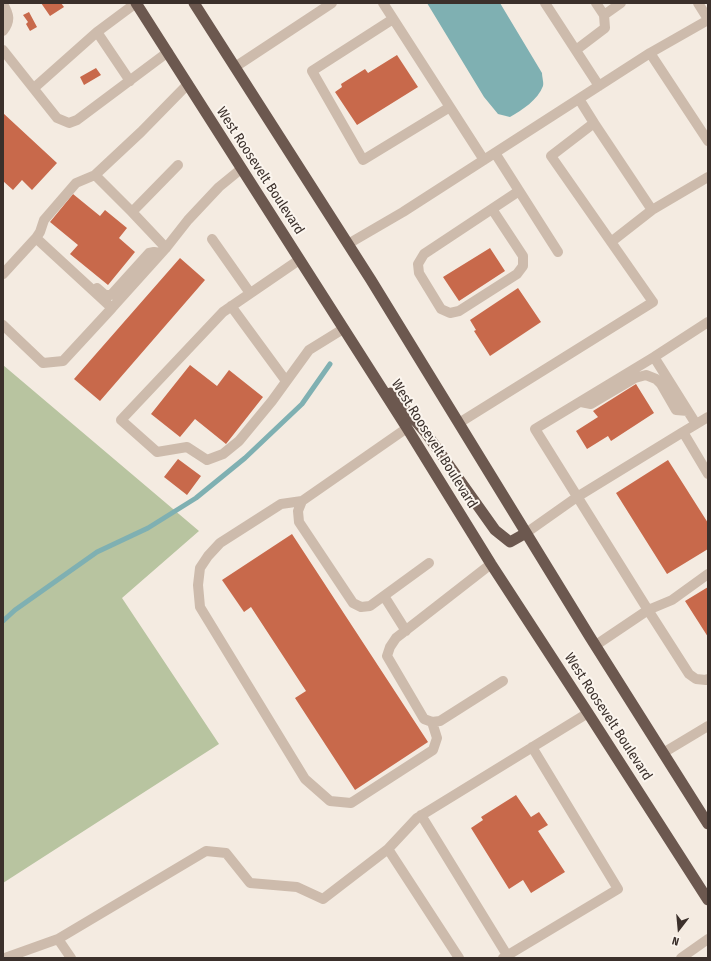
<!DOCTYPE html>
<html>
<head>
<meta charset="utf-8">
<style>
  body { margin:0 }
  #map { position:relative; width:711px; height:961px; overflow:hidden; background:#f4ebe1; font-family:"Fira Sans Condensed",sans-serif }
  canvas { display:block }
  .frame { position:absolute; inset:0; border:4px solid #3b302b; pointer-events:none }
  .north { position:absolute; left:659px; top:909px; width:40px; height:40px; -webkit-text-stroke:3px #fbf5ee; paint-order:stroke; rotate:196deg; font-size:11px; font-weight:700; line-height:16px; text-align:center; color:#3b302b }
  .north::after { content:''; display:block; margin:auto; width:14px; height:18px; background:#3b302b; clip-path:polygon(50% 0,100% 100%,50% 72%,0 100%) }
</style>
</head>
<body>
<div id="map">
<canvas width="711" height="961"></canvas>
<div class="frame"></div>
<div class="north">N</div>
</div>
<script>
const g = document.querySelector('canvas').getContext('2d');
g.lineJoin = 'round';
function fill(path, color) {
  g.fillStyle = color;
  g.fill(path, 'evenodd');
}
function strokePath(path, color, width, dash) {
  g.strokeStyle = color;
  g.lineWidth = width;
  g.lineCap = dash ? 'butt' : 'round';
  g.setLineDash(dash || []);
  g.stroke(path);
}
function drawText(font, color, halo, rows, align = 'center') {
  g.font = font + ' "Fira Sans Condensed",sans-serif';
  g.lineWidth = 4;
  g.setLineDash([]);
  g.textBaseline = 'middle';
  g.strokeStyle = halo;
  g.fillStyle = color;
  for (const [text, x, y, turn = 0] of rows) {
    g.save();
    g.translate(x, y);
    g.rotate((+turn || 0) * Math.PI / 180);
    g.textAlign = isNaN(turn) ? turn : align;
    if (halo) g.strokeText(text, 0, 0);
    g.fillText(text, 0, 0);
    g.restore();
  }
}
fill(new Path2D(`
  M3,365L199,531L122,598L219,744L3,883Z`), '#b8c4a0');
fill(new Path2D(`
  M427,3H500L542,73C542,77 544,83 543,86C538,100 522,110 510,117L498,114L484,97Z`), '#7fb0b2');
strokePath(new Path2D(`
  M3,621L15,610L97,552L148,528L196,498L245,458L302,404L330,364`), '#7fb0b2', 5);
fill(new Path2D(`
  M41,3H61L64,7L50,16Z
  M29,12L37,27L30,31L26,24L28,22L23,15Z
  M397,55L418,87L357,125L335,92L342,87L341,84L365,69L368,73Z
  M96,68L101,75L84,85L80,77Z
  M3,113L57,163L32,190L22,180L13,190L3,181Z
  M73,194L100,216L105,210L127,228L119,238L135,252L108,285L70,254L78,245L50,222Z
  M490,248L505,271L459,301L443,277Z
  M180,258L205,280L100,401L74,379Z
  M518,288L541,322L490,356L474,331L476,330L470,320Z
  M190,365L217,386L229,370L263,397L226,444L195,419L180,437L151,414Z
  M636,384L654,413L611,441L608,436L587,449L576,431L598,417L593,411Z
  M178,459L201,476L187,495L164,477Z
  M668,460L708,523V549L667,574L616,493Z
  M292,534L428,742L355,790L295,698L306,691L251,607L244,612L222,580Z
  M708,587V637L685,601Z
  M516,795L531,817L539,812L548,825L538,831L565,872L531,893L523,880L509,889L471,828L483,820L481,817Z`), '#c8694b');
strokePath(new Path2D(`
  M383,3L484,160
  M545,3L599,86
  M596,3L604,15L621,3
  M698,3L708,19
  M3,4C9,14 11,21 3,31
  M393,19L312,71L363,160L450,107
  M97,32L130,81
  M3,50L57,118L69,123L77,120L168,52
  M576,50L605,28L604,15
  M650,53L708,20
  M235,67L332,3
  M188,84L141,132L95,175L76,183L44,220L40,232L36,238L112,308L166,248L188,220L219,187L241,169
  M34,88L97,32L136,3
  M594,123L652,210
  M495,153L558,252
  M95,175L132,212L166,248
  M492,209L523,256V266L517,274L459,311L450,313L441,309L419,273L418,264L424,254L519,191
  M132,212L178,165
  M212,239L250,293
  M611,242L652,210L708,177
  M348,244L403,212L650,53L708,141
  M299,260L223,312L121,420L157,452L187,447L207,460L223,454L239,441L272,401L309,350L343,329
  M3,274L36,238
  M97,288L105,295H111L149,253L154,252L161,253
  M231,306L286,381
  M708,322L654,357L535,429L648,610L689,674L696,679L706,680L708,679
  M3,325L43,363L63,361L112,308
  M654,357L696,424
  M581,402L591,404L635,378L646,375L656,379L661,384L676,410L688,411
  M459,423L653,302L551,156L594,123L579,99
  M407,428L302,501L298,511L299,522L353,603L361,607L370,606L429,563
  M683,432L708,417
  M302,501L281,504L220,543L208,556L200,568L198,585L200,607L305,779L330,801L351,803L433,750L437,738L432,722
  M526,533L577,497L683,432L708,474
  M491,564L396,638L390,647L387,656L424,719L432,722L440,721L503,681
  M384,596L406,631
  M596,645L648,610L672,600L708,574
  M663,753L708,726
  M421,815L507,955
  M388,849L417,818L588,713
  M5,958L58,939
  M71,958L58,939L206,851L226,853L250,883L297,887L323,899L388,849L459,958
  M503,958L618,889L532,747
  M681,958L708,939`), '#cdbbac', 10);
strokePath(new Path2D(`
  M136,3L407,428L491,564L588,713L708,900
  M194,3L371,280L590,637L708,824
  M391,393L426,433L495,530L510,542L526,533`), '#6c584f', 11);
drawText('14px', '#3b302b', '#fbf5ee', [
  ["West Roosevelt Boulevard",260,171,57],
  ["West Roosevelt Boulevard",434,444,58],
  ["West Roosevelt Boulevard",608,717,57]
]);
</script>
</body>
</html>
